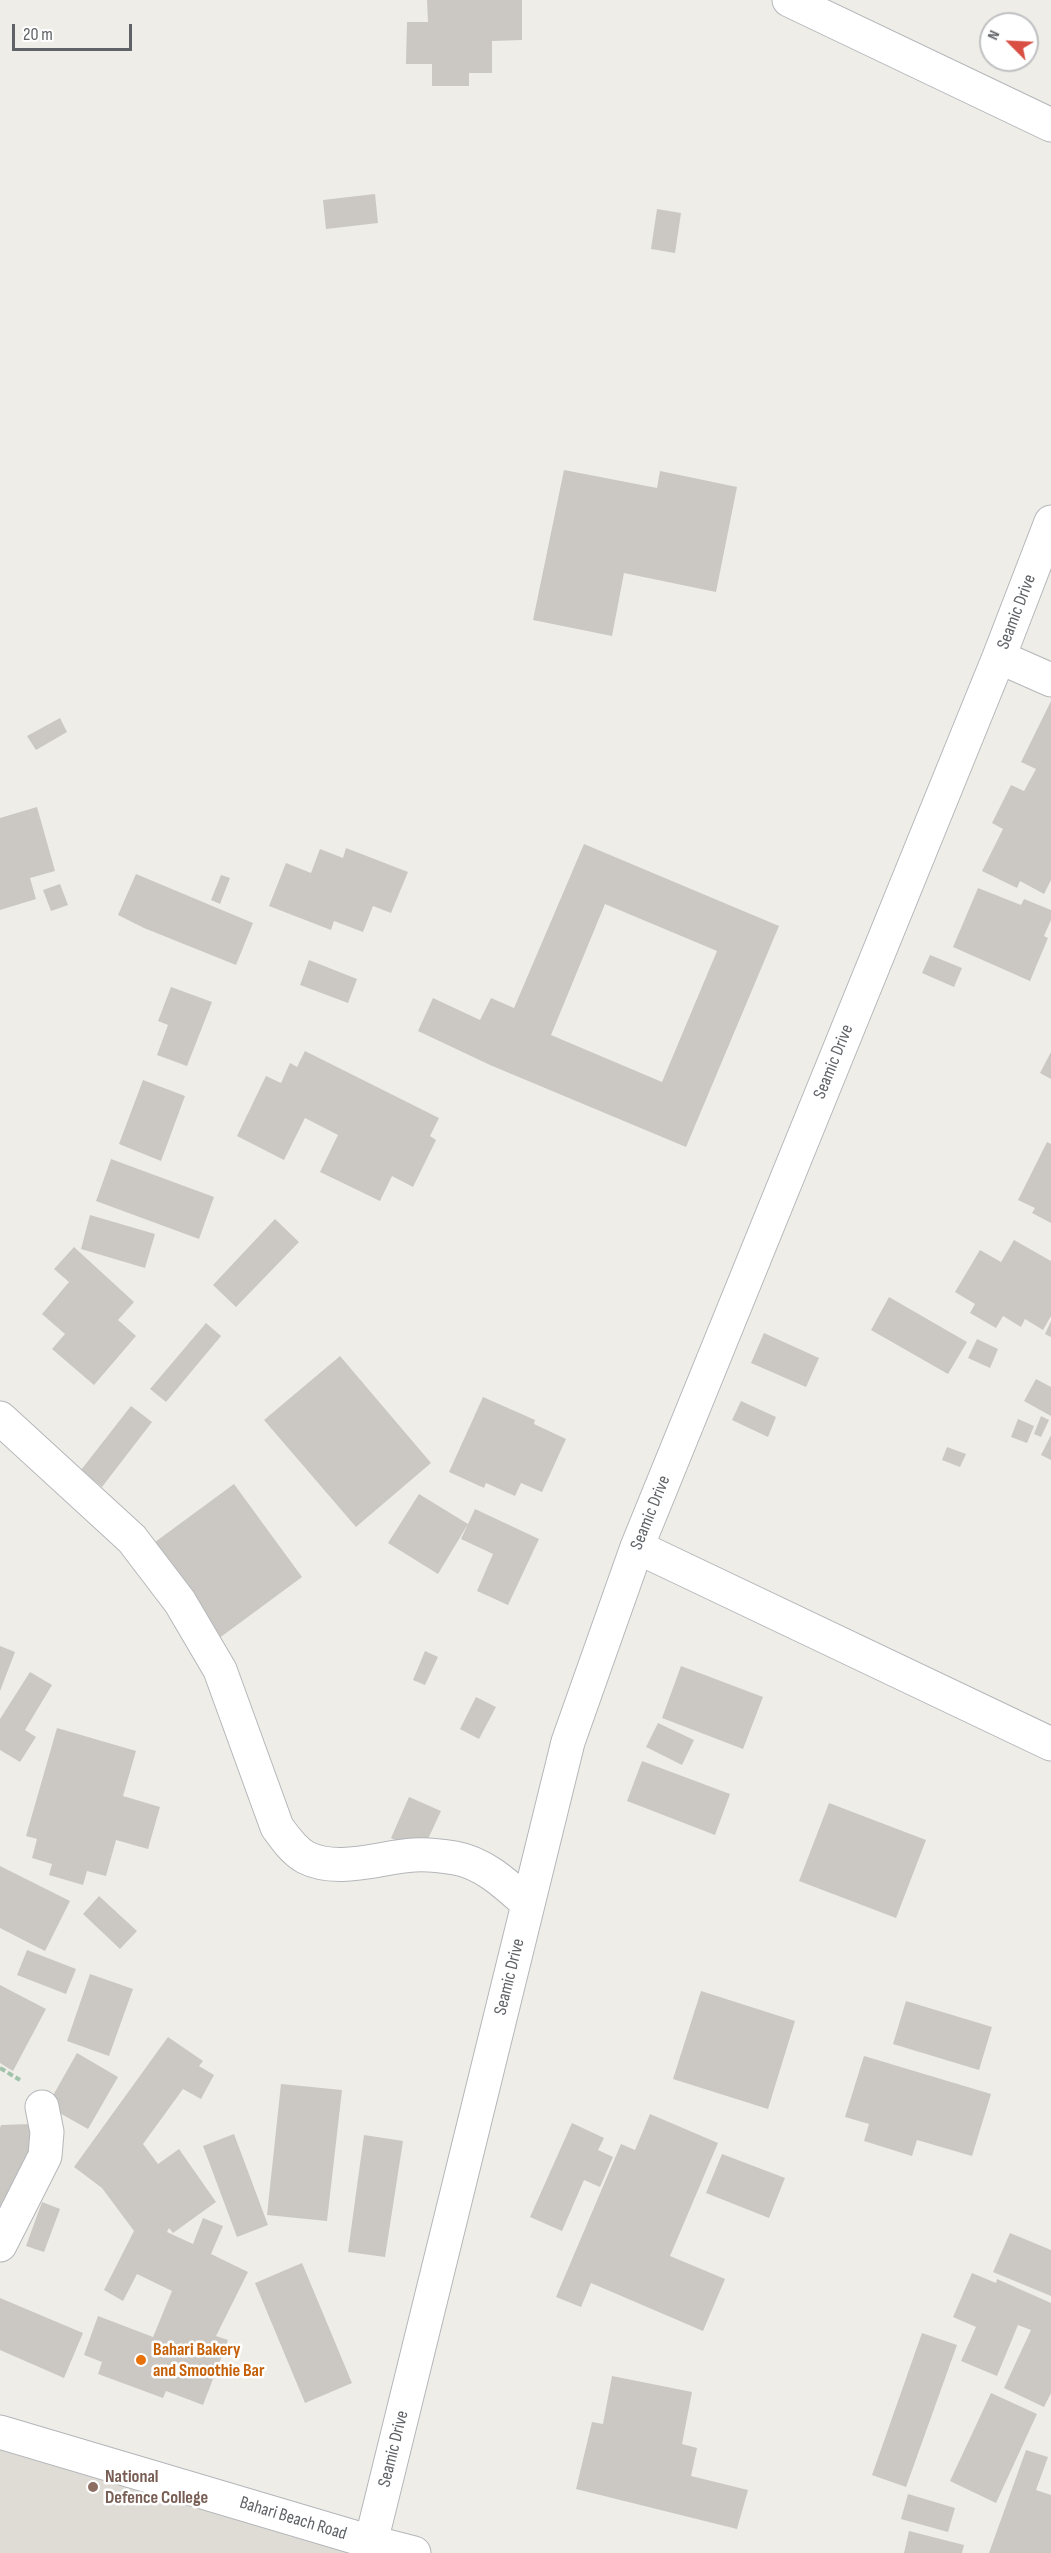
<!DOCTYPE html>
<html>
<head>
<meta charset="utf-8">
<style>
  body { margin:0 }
  #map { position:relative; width:1051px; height:2553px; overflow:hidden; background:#efede7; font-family:"Sofia Sans Condensed",sans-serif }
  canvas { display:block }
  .north { position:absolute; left:979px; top:12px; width:60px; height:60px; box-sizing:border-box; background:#fff; border:2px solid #bfc0c2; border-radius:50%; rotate:294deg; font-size:16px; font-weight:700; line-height:24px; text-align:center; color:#5f6266 }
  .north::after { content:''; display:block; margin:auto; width:21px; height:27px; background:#d94f44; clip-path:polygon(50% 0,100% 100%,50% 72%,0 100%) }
  .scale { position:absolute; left:12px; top:24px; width:120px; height:27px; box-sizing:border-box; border:3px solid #5f6266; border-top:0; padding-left:8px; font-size:18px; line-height:21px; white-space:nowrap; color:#5f6266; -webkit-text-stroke:4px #fff; paint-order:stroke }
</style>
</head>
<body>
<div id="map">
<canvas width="1051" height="2553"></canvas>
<div class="north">N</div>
<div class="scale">20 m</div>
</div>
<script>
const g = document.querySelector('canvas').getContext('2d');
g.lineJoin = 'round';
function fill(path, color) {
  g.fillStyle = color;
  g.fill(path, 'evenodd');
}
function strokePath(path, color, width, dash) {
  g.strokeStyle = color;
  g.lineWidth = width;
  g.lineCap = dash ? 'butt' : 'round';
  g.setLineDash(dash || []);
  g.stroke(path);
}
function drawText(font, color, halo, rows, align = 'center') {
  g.font = font + ' "Sofia Sans Condensed",sans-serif';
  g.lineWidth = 5;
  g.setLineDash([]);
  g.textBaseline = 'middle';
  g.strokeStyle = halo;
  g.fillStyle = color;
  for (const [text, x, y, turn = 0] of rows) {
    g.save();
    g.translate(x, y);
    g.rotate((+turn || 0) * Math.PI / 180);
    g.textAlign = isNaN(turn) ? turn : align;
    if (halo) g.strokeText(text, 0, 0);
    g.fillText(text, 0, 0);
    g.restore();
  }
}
fill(new Path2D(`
  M0,2432L414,2553H0Z`), '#dfdcd5');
fill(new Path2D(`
  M427,0H522V40L492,41V73H469V86H432V64H406L407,22H428Z
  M375,194L378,223L326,229L323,200Z
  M657,209L681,213L675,253L651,249Z
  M564,470L657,488L660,471L737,487L716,592L624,573L612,636L533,620Z
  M1051,701V880L1044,894L1020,881L1017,888L982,871L1003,829L992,823L1011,785L1024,791L1036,769L1021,762Z
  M60,718L67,732L36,750L27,736Z
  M37,807L55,871L30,878L36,899L0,910V818Z
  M584,844L779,926L686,1147L490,1065L418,1031L433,998L480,1020L491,998L514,1008ZM605,904L717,951L662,1082L551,1035Z
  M346,848L408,872L391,913L373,906L363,932L334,921L331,930L269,906L286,863L311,873L320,849L343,858Z
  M136,874L253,923L236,965L144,928L118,915Z
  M221,875L230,878L220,904L211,900Z
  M60,884L68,905L51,911L43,890Z
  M978,888L1021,905L1024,899L1051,910V920L1044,936L1048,938L1030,981L953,947Z
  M930,955L962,968L954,987L922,973Z
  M309,960L357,979L348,1003L300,985Z
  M171,987L212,1002L187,1066L157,1055L168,1025L158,1021Z
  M305,1051L439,1118L430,1136L436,1140L413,1187L392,1176L380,1201L320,1172L338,1135L305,1118L284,1160L237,1136L266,1076L281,1083L290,1063L297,1067Z
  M1051,1052V1079L1040,1073Z
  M143,1080L185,1096L161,1161L119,1144Z
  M1047,1142L1051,1144V1223L1032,1213L1035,1208L1018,1200Z
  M111,1159L214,1197L199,1239L96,1201Z
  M90,1215L155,1234L145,1268L81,1249Z
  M275,1219L299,1242L236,1307L213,1285Z
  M1014,1240L1051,1261V1316L1043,1330L1025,1319L1021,1327L1003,1316L996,1328L970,1313L975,1304L955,1292L980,1250L1001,1262Z
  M74,1247L134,1302L118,1320L136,1336L94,1385L52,1349L65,1334L42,1314L69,1282L54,1269Z
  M889,1297L967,1342L948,1374L871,1330Z
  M1051,1321V1337L1045,1334Z
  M206,1323L221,1336L166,1402L150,1389Z
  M764,1333L819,1358L806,1387L751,1363Z
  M977,1339L998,1349L990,1368L968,1358Z
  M340,1356L431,1463L356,1527L264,1420Z
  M1036,1379L1051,1387V1416L1024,1401Z
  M483,1397L535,1420L534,1424L566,1439L542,1492L521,1483L515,1496L486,1483L484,1488L449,1472Z
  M741,1401L776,1417L768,1437L732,1420Z
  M131,1406L152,1422L102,1487L81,1470Z
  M1041,1416L1049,1420L1041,1437L1034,1434Z
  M1018,1419L1034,1426L1027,1443L1011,1437Z
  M1051,1435V1460L1041,1455Z
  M947,1447L966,1454L960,1467L942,1460Z
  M234,1484L302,1577L218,1639L151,1545Z
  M419,1494L468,1524L475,1509L539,1539L508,1605L477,1591L493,1554L461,1539L468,1524L438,1574L388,1543Z
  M0,1646L15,1652L0,1691Z
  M425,1651L438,1657L425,1685L413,1680Z
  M681,1666L763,1697L743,1749L662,1718Z
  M30,1672L52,1685L25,1730L36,1737L20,1762L0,1750V1719Z
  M476,1697L496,1707L479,1739L460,1729Z
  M658,1723L694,1740L682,1765L646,1747Z
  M57,1728L136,1751L123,1796L160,1807L148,1849L116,1840L106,1876L87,1871L83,1885L49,1875L52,1864L32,1858L37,1839L26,1836Z
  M642,1761L730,1794L715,1835L627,1801Z
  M409,1797L441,1811L422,1852L391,1838Z
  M829,1803L926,1840L896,1918L799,1881Z
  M0,1866L70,1901L45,1951L0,1928Z
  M99,1896L137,1931L120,1949L83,1914Z
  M27,1950L76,1969L66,1994L17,1975Z
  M90,1974L133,1989L109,2056L67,2041Z
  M0,1985L46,2009L13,2071L0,2063Z
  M701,1991L795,2021L768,2109L673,2079Z
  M906,2001L992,2027L979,2070L893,2044Z
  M168,2037L203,2061L199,2066L214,2075L201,2099L183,2089L143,2144L158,2164L179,2149L216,2202L173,2233L169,2228L167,2232L193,2244L203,2218L223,2226L211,2254L248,2272L216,2336L228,2340L203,2405L166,2391L163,2398L98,2374L102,2362L84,2355L98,2316L153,2337L172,2291L137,2274L123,2301L104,2290L134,2231L102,2188L74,2167Z
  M77,2053L118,2077L88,2129L47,2106Z
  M864,2056L991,2094L972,2156L917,2140L912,2156L864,2141L869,2124L845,2117Z
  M281,2084L342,2090L327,2221L267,2215Z
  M650,2114L718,2143L670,2256L725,2279L703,2331L591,2283L581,2307L556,2297L621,2144L635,2150Z
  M572,2123L604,2138L598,2150L613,2157L600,2187L584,2180L562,2231L530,2217Z
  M31,2124V2178L0,2230V2128L1,2125Z
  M234,2134L268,2225L237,2237L203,2146Z
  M364,2135L403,2141L385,2257L348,2252Z
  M722,2154L785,2178L769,2218L706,2193Z
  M42,2202L60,2209L44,2252L26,2246Z
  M1010,2233L1051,2250V2296L993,2272Z
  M302,2263L352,2383L305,2403L255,2283Z
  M972,2273L996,2283L997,2279L1051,2303V2393L1044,2407L1004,2388L1031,2330L1018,2325L997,2376L961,2361L976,2327L953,2317Z
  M0,2298L83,2333L64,2378L0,2350Z
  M922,2333L957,2345L906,2487L872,2475Z
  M612,2376L692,2392L682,2444L697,2448L691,2476L748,2490L737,2529L576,2489L592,2422L603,2424Z
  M991,2393L1037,2414L996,2503L950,2481Z
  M1026,2450L1048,2457L1036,2490L1051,2495V2553H989Z
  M908,2494L955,2508L948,2532L901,2519Z
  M909,2531L964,2545L962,2553H904Z`), '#cbc8c4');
const street = new Path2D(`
  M789,0L1051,125
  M999,657L1051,680
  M0,1418L132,1539L180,1602L220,1670L277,1827C285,1838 293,1850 305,1857C338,1874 380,1857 414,1855C427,1854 443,1856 455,1858C484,1863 507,1885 528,1904
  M637,1547L1051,1744
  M0,2245L45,2156L47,2132L42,2107
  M371,2542L568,1742L637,1547L999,657L1051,522`);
const secondary = new Path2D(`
  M0,2432L371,2542L414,2553`);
strokePath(street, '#b4b7ba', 35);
strokePath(secondary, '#b3b6ba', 35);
strokePath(new Path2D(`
  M0,2068L20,2080`), '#a0c4ab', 4, [6, 3]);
strokePath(street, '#fff', 33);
strokePath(secondary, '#fff', 33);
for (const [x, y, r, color] of [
  [141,2360,6,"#e8710a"],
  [93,2487,6,"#8d6e63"]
]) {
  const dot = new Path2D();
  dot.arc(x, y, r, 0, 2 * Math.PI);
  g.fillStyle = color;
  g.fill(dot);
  strokePath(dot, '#fff', 2);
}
drawText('18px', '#5f6266', '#fff', [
  ["Seamic Drive",1017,612,-69],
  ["Seamic Drive",834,1062,-68],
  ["Seamic Drive",651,1513,-68],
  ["Seamic Drive",510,1977,-76],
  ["Seamic Drive",394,2449,-76],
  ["Bahari Beach Road",293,2519,17]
]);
drawText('bold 18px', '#c56008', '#fff', [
  ["Bahari Bakery",153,2350],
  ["and Smoothie Bar",153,2371]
], 'left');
drawText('bold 18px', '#785e54', '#fff', [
  ["National",105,2477],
  ["Defence College",105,2498]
], 'left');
</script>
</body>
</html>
